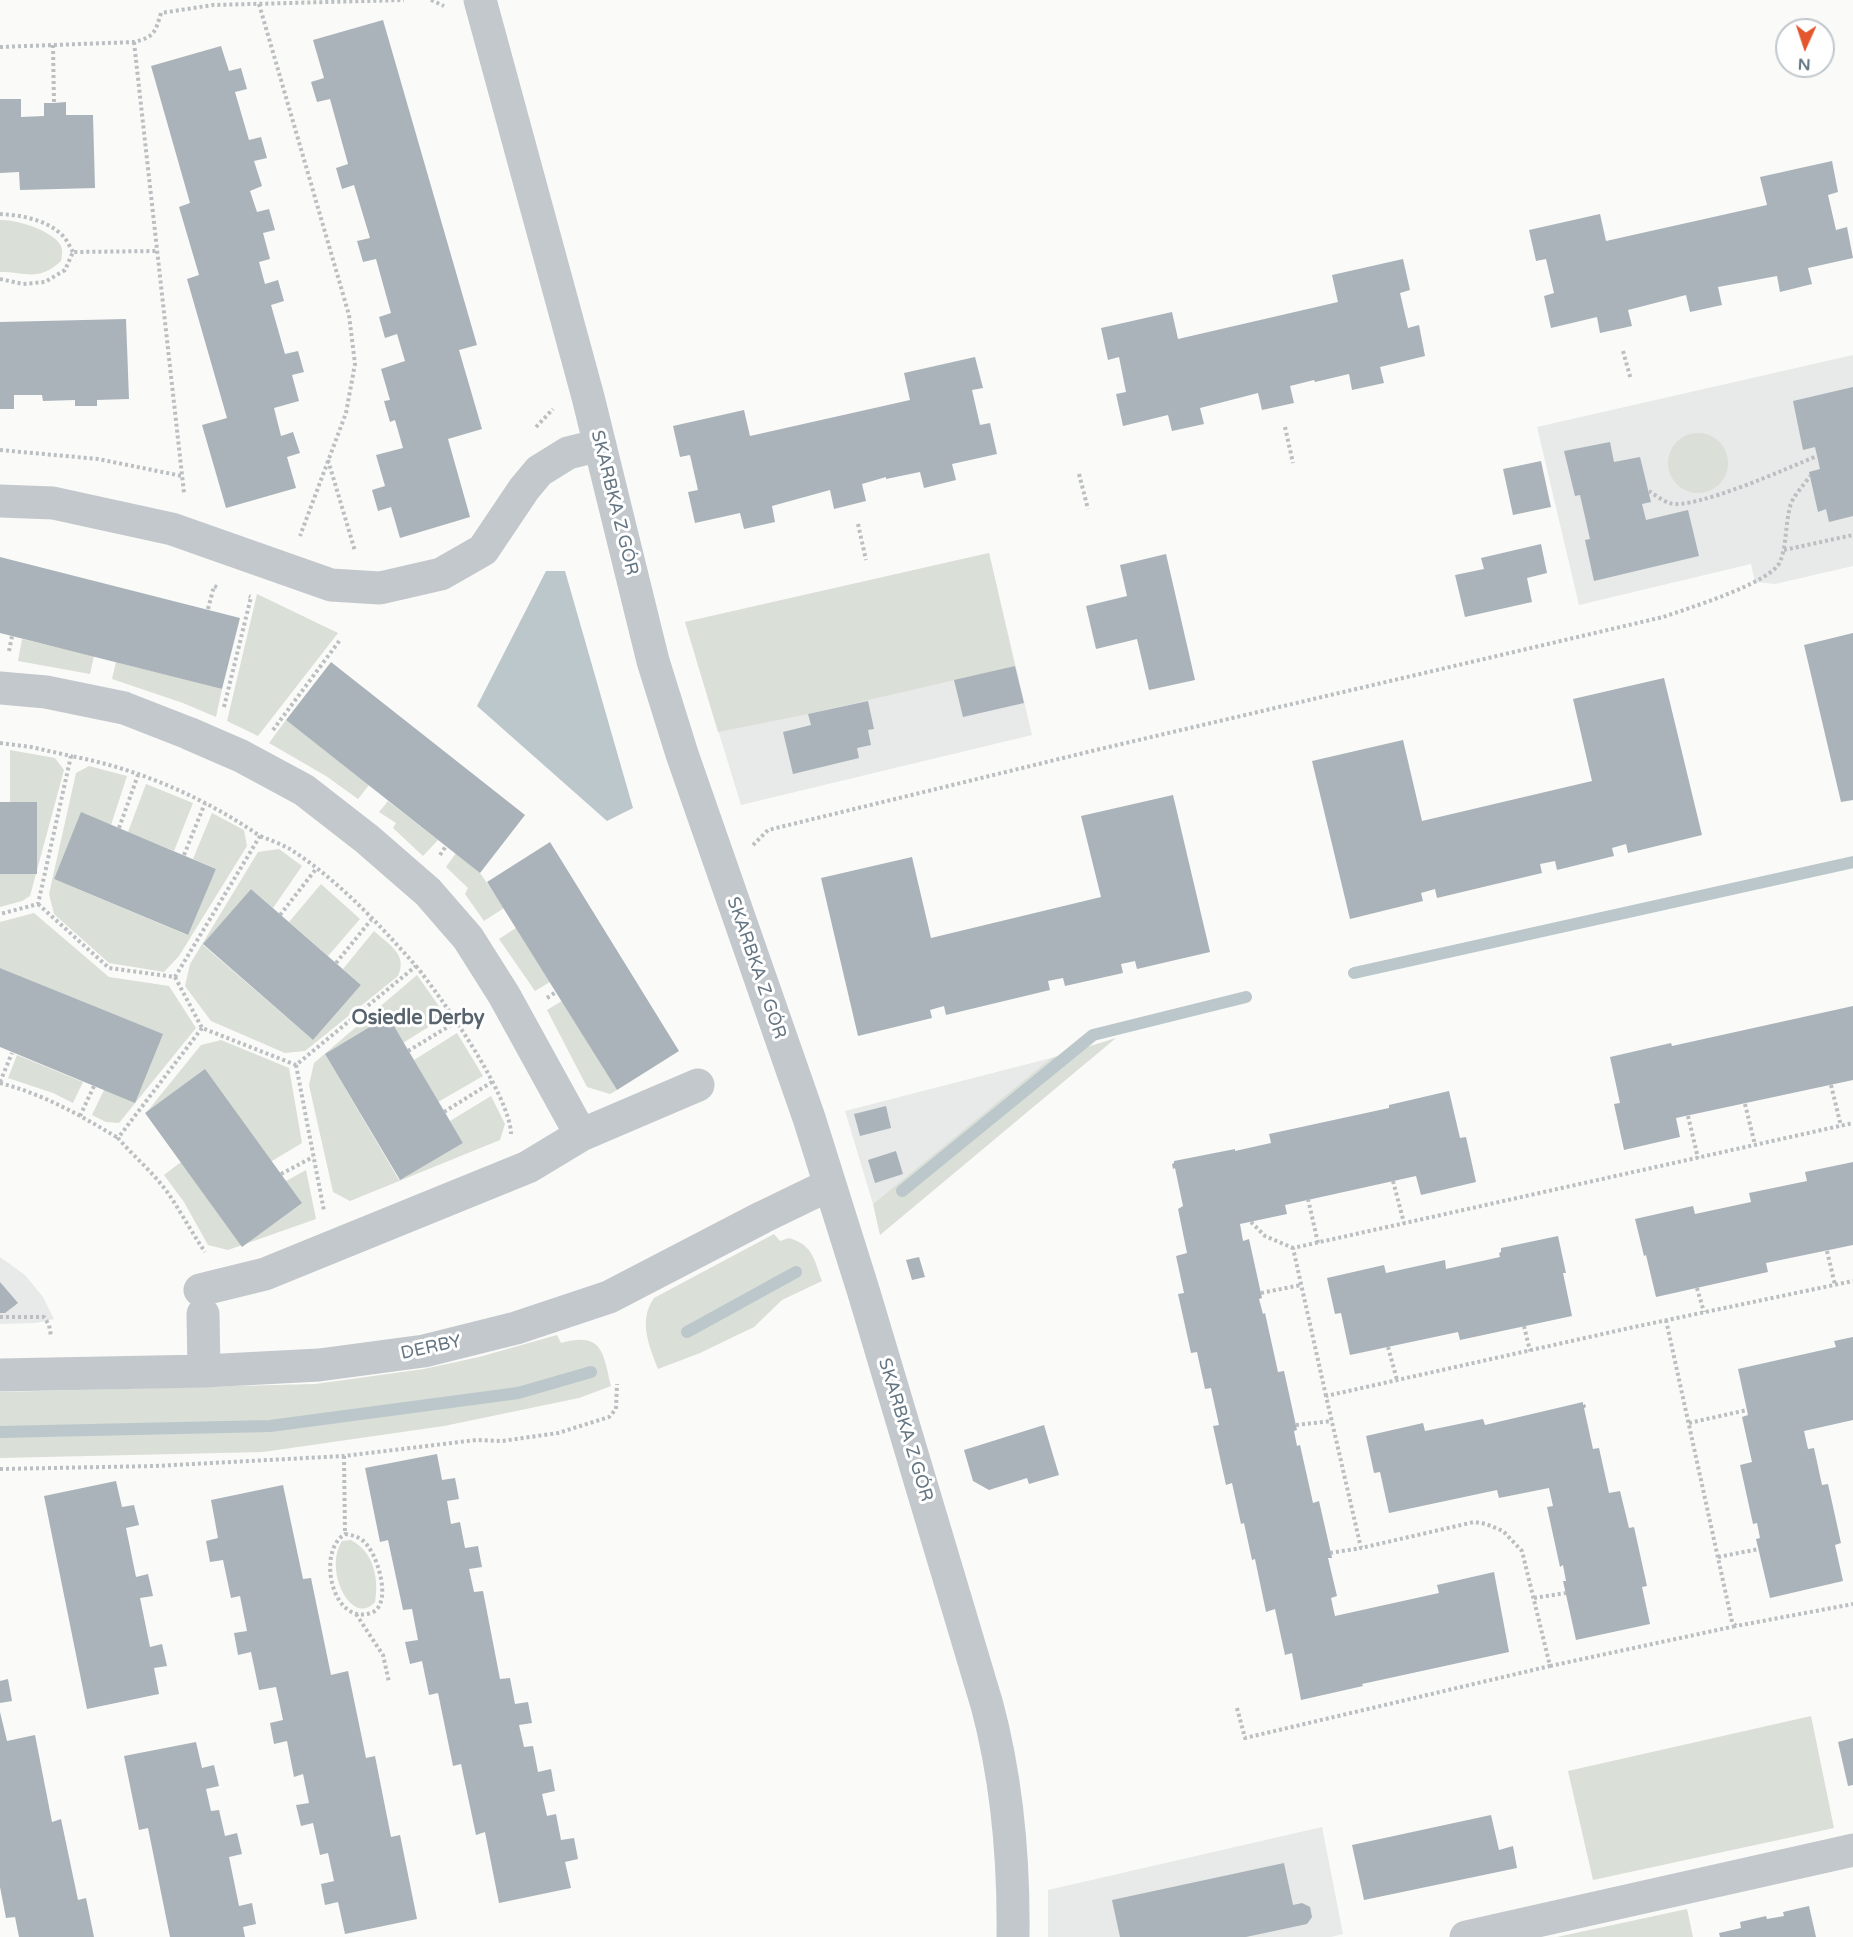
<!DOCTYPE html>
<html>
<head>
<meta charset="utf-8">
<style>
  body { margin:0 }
  #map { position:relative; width:1853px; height:1937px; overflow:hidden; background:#fafaf8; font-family:"Varela Round",sans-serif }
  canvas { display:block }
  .north { position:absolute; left:1775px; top:18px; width:60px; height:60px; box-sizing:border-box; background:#fff; border:2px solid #c1c8cd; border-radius:50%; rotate:183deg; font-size:16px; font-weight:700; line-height:24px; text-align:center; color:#657683 }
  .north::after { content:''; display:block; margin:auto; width:21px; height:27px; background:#e4572e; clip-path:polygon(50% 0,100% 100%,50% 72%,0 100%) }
</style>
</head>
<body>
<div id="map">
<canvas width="1853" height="1937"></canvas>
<div class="north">N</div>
</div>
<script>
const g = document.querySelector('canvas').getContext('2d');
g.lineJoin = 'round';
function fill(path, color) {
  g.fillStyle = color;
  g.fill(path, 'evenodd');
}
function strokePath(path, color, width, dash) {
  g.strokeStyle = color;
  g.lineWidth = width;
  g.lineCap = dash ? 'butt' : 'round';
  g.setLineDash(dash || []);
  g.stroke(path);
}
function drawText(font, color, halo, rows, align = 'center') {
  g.font = font + ' "Varela Round",sans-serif';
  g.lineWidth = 6;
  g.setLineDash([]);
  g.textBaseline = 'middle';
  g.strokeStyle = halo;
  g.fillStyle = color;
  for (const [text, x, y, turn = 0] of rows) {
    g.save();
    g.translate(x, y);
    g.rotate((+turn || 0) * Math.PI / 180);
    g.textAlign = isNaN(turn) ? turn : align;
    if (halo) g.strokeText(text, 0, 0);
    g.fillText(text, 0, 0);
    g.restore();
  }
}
fill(new Path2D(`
  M1853,355V566L1775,584L1755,582L1751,564L1579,605L1537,427Z
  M989,553L1032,735L741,805L685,622Z
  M1051,1058L873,1204L845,1111Z
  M0,1257L25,1275L43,1297L54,1319L36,1323L0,1324Z
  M1322,1827L1343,1934L1331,1937H1048V1890Z`), '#e8e9e9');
fill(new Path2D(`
  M0,220C16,219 54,231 61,246C63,251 62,256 61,261C38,282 27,272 0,272Z
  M1668 463a30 30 0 1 1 60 0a30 30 0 1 1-60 0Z
  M989,553L1015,666L808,714L718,732L685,622Z
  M257,594L338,633L258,736L227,721Z
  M22,639L94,656L90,674L18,661Z
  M116,662L222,689L216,717L183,703L112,679Z
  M286,720L369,785L358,799L326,776L269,743Z
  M10,750L55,758L64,770L30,896L22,901L0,907V874H37V803L10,802Z
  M89,766L127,776L111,825L81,813L54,879L187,935L216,869L193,859L212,813L244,830L247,846L179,956L164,972L109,963L54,914L49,894L76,773Z
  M146,784L193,803L174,851L128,832Z
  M388,801L438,840L423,856L393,828L396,823L379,812Z
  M279,849L302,866L273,908L251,889L203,945L313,1040L361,985L343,969L374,931C389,945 408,954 398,976L305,1051L285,1053L211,1021L185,986L190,964L258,852Z
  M456,853L480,873L504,908L484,921L465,894L468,888L446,867Z
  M321,884L360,919L328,956L289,922Z
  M34,913L109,977L169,986L196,1028L119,1123L106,1122L92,1115L104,1090L162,1034L0,968V922Z
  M516,928L550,982L535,991L499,939Z
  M417,975L446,1016L403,1043L325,1054L399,1180L463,1143L450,1121L491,1096L505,1124L500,1140L350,1201L333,1192L309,1085L314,1063Z
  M562,1001L617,1090L610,1094L587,1087L547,1010Z
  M457,1033L483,1076L438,1102L414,1060Z
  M1116,1038L880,1235L873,1204L1051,1058Z
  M221,1040L289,1068L302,1143L272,1161L146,1113L201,1045Z
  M17,1055L83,1082L73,1103L53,1093L8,1078Z
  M181,1162L302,1203L286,1181L306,1170L316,1219L228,1250L208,1245L184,1202L164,1175Z
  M774,1234L780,1241L789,1238C813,1245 814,1259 822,1281L782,1300L754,1327L700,1353L658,1369C649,1345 638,1321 654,1298Z
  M557,1335L561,1343C603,1331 603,1353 611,1386L579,1398L444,1426L263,1452L0,1458V1392L315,1384L424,1369L479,1357Z
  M351,1540C374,1552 379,1579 375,1602C352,1628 323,1570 342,1541Z
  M1811,1716L1834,1828L1593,1880L1568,1771Z
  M1687,1909L1693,1937H1557Z`), '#dadfd7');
fill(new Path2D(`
  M546,571H565L633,808L607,821L477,706Z`), '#bbc7cb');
strokePath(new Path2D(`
  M1354,973L1853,862
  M902,1191L1093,1035L1246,997
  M687,1332L796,1272
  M0,1432L270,1426L518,1393L591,1372`), '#bbc7cb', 12);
fill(new Path2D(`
  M383,20L477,345L459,350L482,429L448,439L470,517L400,538L391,507L378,511L372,490L385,486L376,455L403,448L395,420L390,422L384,401L390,400L381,369L405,361L397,334L385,338L379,317L391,313L376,259L363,262L357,241L370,238L354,185L342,189L336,168L348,164L330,99L317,102L311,82L324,78L313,40Z
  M221,46L229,71L241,68L247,89L235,92L249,140L261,137L267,158L254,161L262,186L250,191L257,212L269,209L275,230L263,233L270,259L259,262L265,284L278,280L284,301L271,305L285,354L298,351L304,372L292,375L299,401L274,408L281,436L293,432L300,453L287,457L296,488L226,508L202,425L227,418L187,279L199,275L179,207L190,203L151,66Z
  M0,99H21V117L44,116V103H54L66,102V115H93L95,188L20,190L19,172L0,173Z
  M1832,161L1838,192L1828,195L1836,230L1847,227L1853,258L1808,268L1812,284L1780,292L1777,276L1718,287L1722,305L1690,312L1686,295L1628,310L1632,326L1600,333L1597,317L1551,328L1544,296L1554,293L1546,259L1536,261L1529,230L1600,214L1606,241L1767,205L1760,177Z
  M1403,259L1410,290L1400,293L1408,328L1419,325L1425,356L1380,367L1384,383L1352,390L1349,374L1315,382L1314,380L1290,386L1294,403L1262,410L1258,393L1200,408L1204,424L1172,431L1168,415L1123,426L1116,394L1126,392L1119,357L1108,360L1101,328L1172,312L1178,339L1338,302L1332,275Z
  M126,319L129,399L97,400V406H75V400L43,401L42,395H14V409H0V322Z
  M975,357L983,388L972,390L980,425L990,423L997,454L952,464L956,480L924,488L920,472L886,479V477L862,484L866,501L834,509L830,490L772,506L775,522L744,529L740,513L695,523L688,492L698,490L690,455L680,457L673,426L744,410L750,436L910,400L904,373Z
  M1853,387V516L1829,522L1826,509L1818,512L1809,472L1820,469L1815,447L1803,450L1793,401Z
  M1610,442L1614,462L1640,457L1651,502L1642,504L1646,520L1688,510L1699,556L1594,581L1585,540L1590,539L1580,495L1575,496L1564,451Z
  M1541,461L1551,507L1513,515L1503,469Z
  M1541,544L1547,573L1527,578L1532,602L1465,617L1455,575L1484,569L1481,558Z
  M1166,554L1195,680L1149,690L1137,639L1096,649L1086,606L1127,596L1120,565Z
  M0,557L240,618L222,689L0,633Z
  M1853,633V800L1841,802L1804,645Z
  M331,662L525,815L480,873L286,720Z
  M1015,666L1024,703L963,717L954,680Z
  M1664,678L1702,835L1628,853L1626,844L1612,848L1614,856L1557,870L1555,861L1540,864L1542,873L1437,898L1435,889L1421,893L1423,901L1350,919L1312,761L1403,740L1422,821L1592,781L1573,699Z
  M868,701L874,729L868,730L871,745L857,748L859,758L793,774L783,732L811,725L808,714Z
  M1173,795L1210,952L1137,969L1135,961L1121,964L1123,973L1065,986L1063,978L1048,981L1050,990L946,1015L944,1006L930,1010L932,1018L858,1036L821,878L912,857L931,938L1101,897L1081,816Z
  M0,802H37V874H0Z
  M81,812L216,869L188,935L54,879Z
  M550,842L679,1051L617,1090L487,882Z
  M251,889L361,985L313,1040L203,944Z
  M0,968L163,1034L135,1103L0,1047Z
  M1853,1006V1080L1676,1118L1680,1137L1624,1150L1614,1104L1620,1103L1610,1057L1671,1043L1672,1046Z
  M388,1016L463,1143L400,1180L325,1054Z
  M205,1069L302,1203L242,1247L145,1113Z
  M1449,1091L1460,1138L1466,1137L1476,1182L1421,1195L1416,1176L1285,1205L1287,1214L1240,1224L1243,1241L1249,1239L1262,1298L1259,1299L1263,1314L1265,1313L1278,1372L1284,1371L1297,1430L1294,1431L1297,1446L1300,1445L1313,1503L1319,1501L1332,1558H1328L1337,1596L1331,1598L1335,1616L1439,1593L1437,1585L1494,1572L1509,1652L1362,1684L1363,1686L1301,1700L1292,1653L1285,1655L1275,1609L1266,1612L1255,1559L1252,1560L1244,1523L1241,1524L1232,1483L1226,1485L1213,1426L1219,1425L1211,1388L1205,1389L1197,1352L1191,1353L1178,1294L1184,1293L1176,1256L1187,1253L1178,1209L1183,1206L1175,1168L1173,1169L1172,1164L1174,1163V1161L1235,1149V1151L1271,1143L1269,1134L1389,1108V1105Z
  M886,1106L891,1128L860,1136L854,1114Z
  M896,1151L903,1174L875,1183L868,1160Z
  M1853,1162V1245L1766,1263L1768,1272L1656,1297L1646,1255L1644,1256L1635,1219L1693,1206L1695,1214L1751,1202L1749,1193L1807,1181L1805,1172Z
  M1558,1236L1566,1273H1563L1572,1316L1460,1340L1458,1332L1350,1355L1341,1313L1335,1314L1327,1278L1384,1265L1386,1273L1445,1260L1446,1269L1500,1257L1499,1253L1501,1252V1248Z
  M919,1257L925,1277L912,1280L906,1260Z
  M0,1282L18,1303L5,1313H0Z
  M1853,1337V1420L1804,1431L1808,1449L1814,1448L1822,1485L1828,1484L1841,1543L1835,1545L1843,1581L1770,1598L1756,1539L1760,1538L1757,1523L1753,1524L1740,1465L1752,1462L1742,1417L1748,1415L1738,1369L1836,1347L1834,1341Z
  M1583,1402V1405L1585,1404L1586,1407L1584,1408L1593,1449L1599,1448L1609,1493L1620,1491L1629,1528L1634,1527L1647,1586L1642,1587L1650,1624L1576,1640L1563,1581H1566L1563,1565L1560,1567L1547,1507L1553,1506L1549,1488L1499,1498L1497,1490L1389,1513L1380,1472L1374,1473L1366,1436L1423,1423L1425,1431L1483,1419L1485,1425Z
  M1044,1425L1059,1475L1029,1484L1027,1478L989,1490L973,1481L964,1450Z
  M437,1454L442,1480L455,1478L459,1499L447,1501L451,1524L460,1522L465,1548L478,1546L482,1567L469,1569L474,1592L483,1591L500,1679L510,1678L515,1704L528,1702L532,1723L519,1725L524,1747L533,1746L538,1772L551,1769L555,1791L542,1794L547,1816L556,1814L561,1840L574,1838L578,1859L565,1862L571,1888L499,1903L485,1832L476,1835L461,1764L453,1766L438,1693L429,1695L422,1661L410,1664L405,1642L418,1640L412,1609L403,1610L388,1540L380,1542L365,1468Z
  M116,1481L122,1507L134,1505L139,1525L126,1528L136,1577L148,1574L153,1596L140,1598L150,1647L162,1644L167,1666L154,1668L159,1694L87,1709L44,1496Z
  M283,1485L303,1579L311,1578L331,1675L348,1671L366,1758L375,1756L391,1837L400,1835L417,1919L345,1934L338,1902L325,1905L321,1884L334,1881L328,1853L320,1855L313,1823L301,1826L296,1805L309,1803L303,1774L294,1777L287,1741L274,1744L270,1723L283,1720L276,1687L259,1690L251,1652L238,1655L234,1633L247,1631L240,1596L231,1598L223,1560L210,1562L206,1541L218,1538L211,1500Z
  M8,1679L12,1701L0,1703V1681Z
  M0,1712L7,1741L35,1735L52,1822L61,1819L78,1900L86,1898L94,1937H19L15,1917L6,1918L0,1887Z
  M1853,1738V1785L1848,1786L1838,1742Z
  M196,1742L202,1768L214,1765L219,1786L206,1789L211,1811L219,1810L225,1836L237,1833L242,1854L229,1857L239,1906L252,1903L256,1924L243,1927L245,1937H170L148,1828L139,1830L124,1756Z
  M1491,1815L1499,1850L1513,1846L1517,1868L1364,1900L1352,1845Z
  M1284,1863L1293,1905L1302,1903L1310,1907L1312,1917L1307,1924L1246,1937H1120L1112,1900Z
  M1809,1906L1816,1937H1720L1719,1933L1741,1928L1740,1922L1766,1916L1767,1919L1784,1916L1783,1912Z`), '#aab3b9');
strokePath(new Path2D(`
  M431,0L444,6
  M259,4L349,315L355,364L346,413L300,536
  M134,42L184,493
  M53,45L54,103
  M0,47L134,42C154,37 155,33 161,13L213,5L404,0
  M0,214C21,215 48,220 63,236C67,240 70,247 73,252
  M0,279L23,284L45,282L65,270L73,252L157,251
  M1623,351L1631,380
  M536,427L553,409
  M1285,427L1293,463
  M0,450L98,459L182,476
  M328,460L355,551
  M1079,474L1088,509
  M1649,491C1655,495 1663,501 1669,503C1693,511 1790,467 1817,456
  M858,524L866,560
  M1784,550L1853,535
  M208,609L214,586L219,588
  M9,651L12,636
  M224,707L251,597L249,596
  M273,730L340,640
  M0,743L31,747L71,756L38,904L0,914
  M119,828L138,775
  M753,845L768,830L1096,750L1663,617C1686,609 1771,583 1780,562C1787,544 1785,526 1790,507C1792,497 1804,485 1810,476
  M184,855L205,803
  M440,855L446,846
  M38,904L109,968L175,977L260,836C203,797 139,769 71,756
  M280,915L316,869
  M336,963L371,920
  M416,966C442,998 510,1095 511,1134
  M175,977L202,1028L296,1065L416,966C378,923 338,880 290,849C281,844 270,840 260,836
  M547,998L556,992
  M202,1028L118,1138C134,1157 153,1172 168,1193C181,1212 192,1233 205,1252
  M408,1051L456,1022
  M296,1065L324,1211
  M0,1082L12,1053
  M0,1083C43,1094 80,1115 118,1138
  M1831,1085L1841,1126
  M1745,1104L1755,1145
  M444,1112L492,1082
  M80,1116L94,1086
  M1688,1116L1698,1158
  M281,1174L313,1157
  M1393,1181L1404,1223
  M1308,1199L1318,1243
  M1251,1222L1265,1236L1293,1248
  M1827,1251L1835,1285
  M1697,1288L1704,1312
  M1261,1293L1301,1285
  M0,1317H44L49,1325L51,1336
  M1666,1320L1732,1622L1736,1626L1853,1604
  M1524,1326L1530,1351
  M1388,1347L1397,1380
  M1326,1396L1293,1248L1853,1123
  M1689,1423L1747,1410
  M1296,1425L1332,1421
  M344,1456L345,1534
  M0,1469L155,1466L344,1456L476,1440L502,1441L558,1433L609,1417L616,1409L617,1384
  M345,1534C351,1535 357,1536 362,1540C377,1550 394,1605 371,1613C332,1626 316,1551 345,1534Z
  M1330,1553L1361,1548
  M1718,1557L1759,1549
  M1534,1598L1566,1593
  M356,1614L383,1655L389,1682
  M1550,1666L1736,1626
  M1237,1708L1245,1738L1550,1666L1522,1551L1503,1531L1486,1524L1474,1522L1361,1548L1326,1396L1634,1327L1853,1281`), '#bbbfc2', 4, [3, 3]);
strokePath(new Path2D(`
  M480,0L588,397L653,661L682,754L809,1118L864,1293L987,1705C1007,1780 1014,1859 1013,1937
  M0,501L53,503L172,529L331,585L380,588L441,574L483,550L524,489L539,471L568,453L600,445
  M0,688L46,692L124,708L188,733L241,756L304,790L367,839L428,892L468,938L504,995L581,1135
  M200,1290L265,1274L528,1167L581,1135L698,1085
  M203,1314L204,1371
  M0,1375L204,1371L319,1365L424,1351L516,1328L609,1297L763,1217L829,1185
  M1466,1937L1853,1850`), '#c3c8cc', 33);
drawText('18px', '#657683', '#fff', [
  ["SKARBKA Z GÓR",614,503,76],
  ["SKARBKA Z GÓR",756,968,71],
  ["DERBY",431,1348,-12],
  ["SKARBKA Z GÓR",905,1430,73]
]);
drawText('bold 20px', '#57646e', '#fff', [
  ["Osiedle Derby",418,1019]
]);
</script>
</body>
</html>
